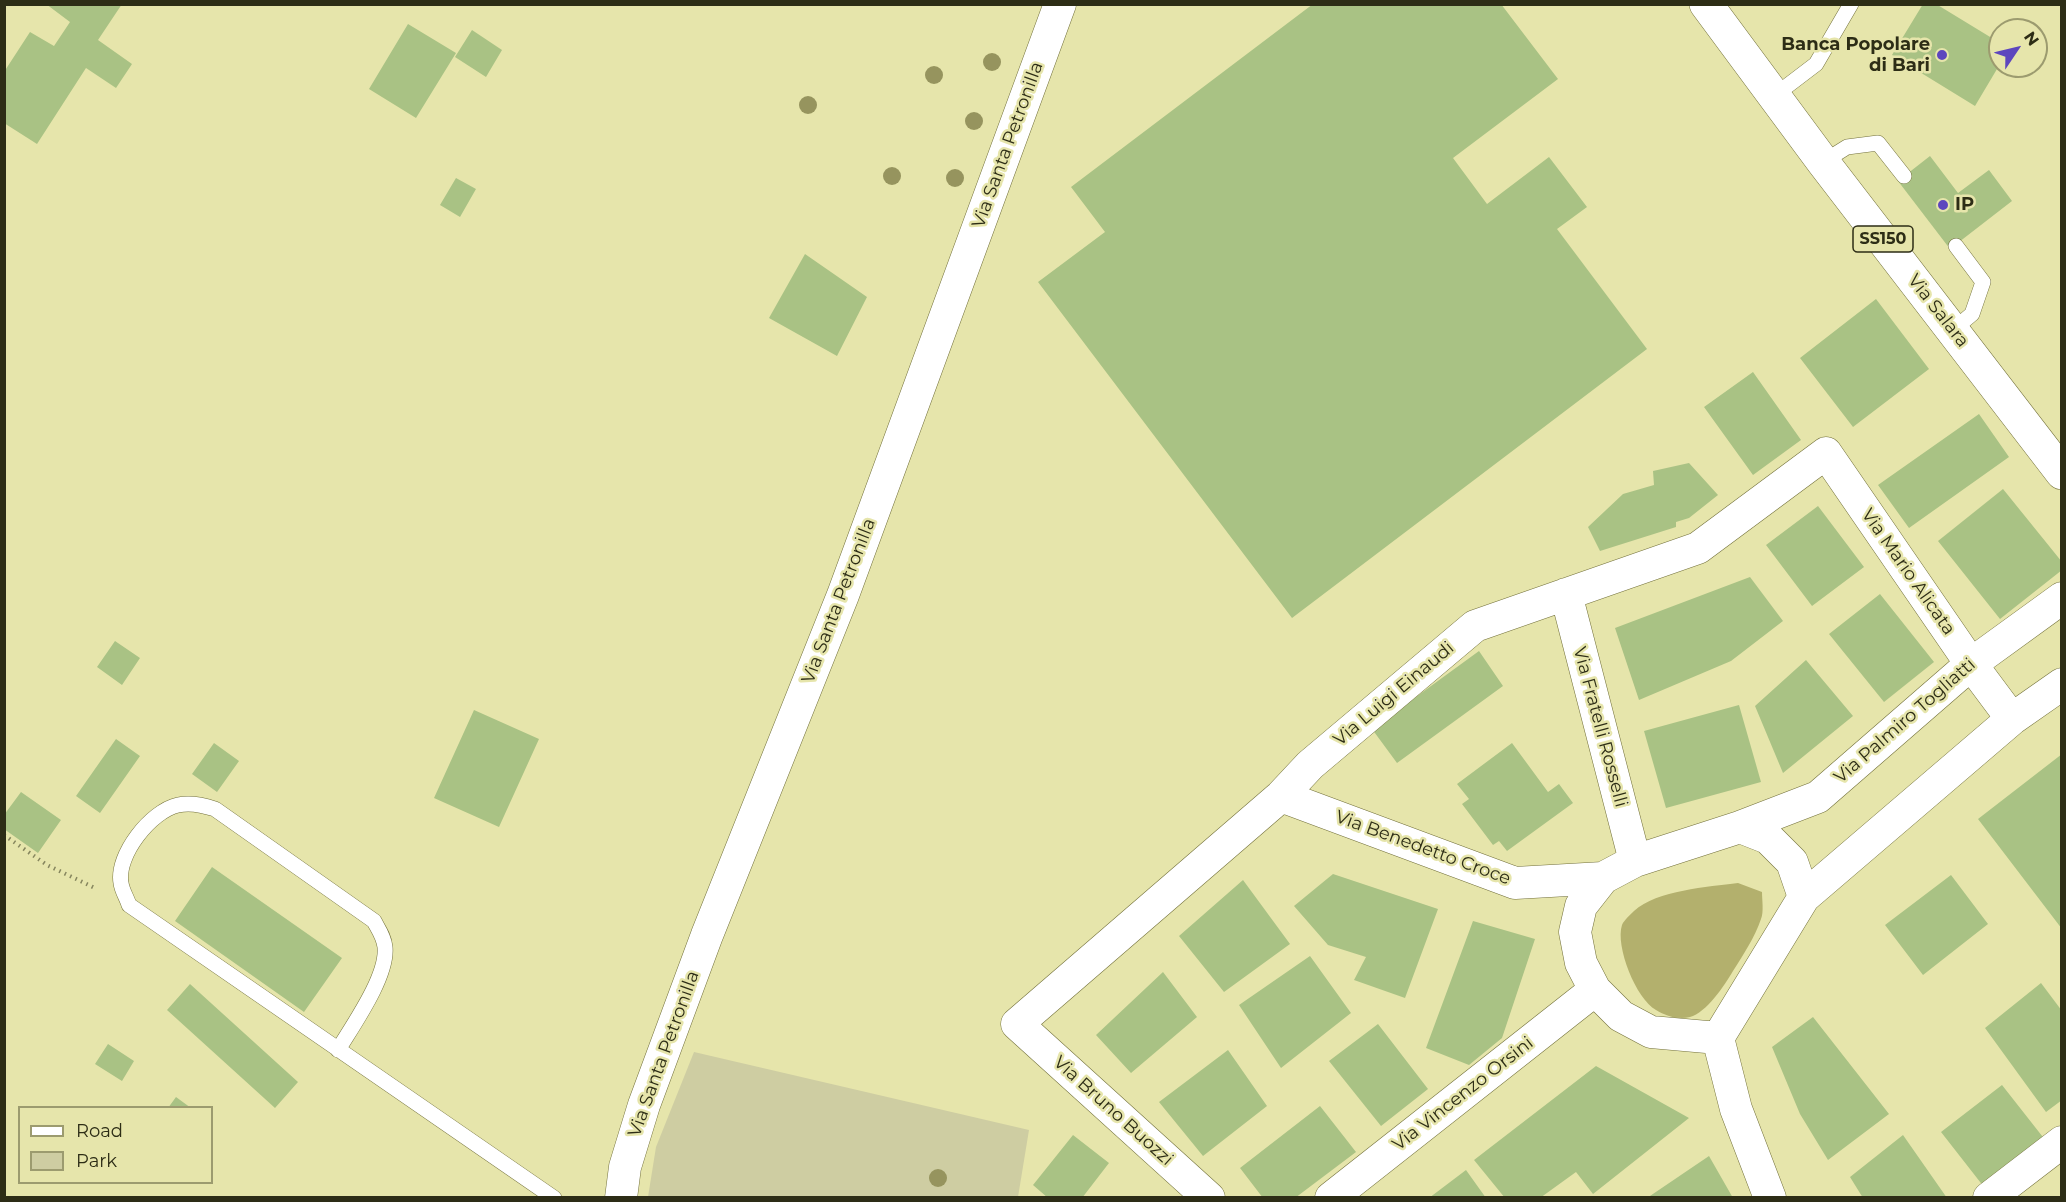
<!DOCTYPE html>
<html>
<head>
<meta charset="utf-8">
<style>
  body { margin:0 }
  #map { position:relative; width:2066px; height:1202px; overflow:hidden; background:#e6e5ab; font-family:Montserrat,sans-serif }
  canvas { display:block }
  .frame { position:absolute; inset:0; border:6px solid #2d2d16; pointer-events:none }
  .legend { position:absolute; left:18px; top:1106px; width:195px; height:78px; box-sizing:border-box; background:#e6e5ab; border:2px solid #9c9b6f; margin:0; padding:8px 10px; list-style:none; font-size:18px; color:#2d2d16 }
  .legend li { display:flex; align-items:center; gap:12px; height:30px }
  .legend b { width:30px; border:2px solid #9c9b6f }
  .north { position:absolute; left:1988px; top:18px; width:60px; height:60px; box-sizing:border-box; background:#e6e5ab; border:2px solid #9c9b6f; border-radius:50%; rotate:55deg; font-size:16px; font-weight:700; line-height:24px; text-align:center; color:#2d2d16 }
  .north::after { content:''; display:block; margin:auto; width:21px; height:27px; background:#5d46be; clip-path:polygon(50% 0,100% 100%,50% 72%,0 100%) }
</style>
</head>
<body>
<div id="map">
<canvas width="2066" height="1202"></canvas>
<div class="frame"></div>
<ul class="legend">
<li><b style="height:8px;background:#fff"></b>Road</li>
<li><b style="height:16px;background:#cecda2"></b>Park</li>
</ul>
<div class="north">N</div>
</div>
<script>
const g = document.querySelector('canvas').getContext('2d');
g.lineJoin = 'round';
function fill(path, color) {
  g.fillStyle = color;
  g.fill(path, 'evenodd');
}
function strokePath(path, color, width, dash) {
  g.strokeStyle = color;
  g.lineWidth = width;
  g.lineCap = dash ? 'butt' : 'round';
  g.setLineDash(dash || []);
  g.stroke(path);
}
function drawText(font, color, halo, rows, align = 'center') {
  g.font = font + ' Montserrat,sans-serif';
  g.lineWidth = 5;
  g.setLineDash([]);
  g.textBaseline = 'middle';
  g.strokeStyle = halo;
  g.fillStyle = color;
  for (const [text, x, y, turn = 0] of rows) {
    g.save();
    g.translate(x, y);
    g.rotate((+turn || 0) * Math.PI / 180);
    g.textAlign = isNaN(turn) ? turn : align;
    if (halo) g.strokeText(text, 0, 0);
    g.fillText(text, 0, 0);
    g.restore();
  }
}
fill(new Path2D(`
  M694,1052L1029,1130L1018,1197H648L656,1147Z`), '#cecda2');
fill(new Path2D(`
  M1738,883L1762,892C1762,900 1764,912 1761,919C1755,937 1743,955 1733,971C1725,985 1706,1013 1690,1017C1678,1020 1666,1016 1656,1010C1636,999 1615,946 1622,925C1624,920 1631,914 1634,911C1657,890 1708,887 1738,883Z`), '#b3b06d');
fill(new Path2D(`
  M46,4H122L98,40L132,64L116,88L86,68L37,144L4,123V72L30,32L54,46L70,22Z
  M1313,4H1501L1558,79L1453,158L1487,204L1549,157L1587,207L1557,229L1647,349L1292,618L1038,282L1105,232L1071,187Z
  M1923,4H1936L2000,43V64L1975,106L1892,55Z
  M408,24L456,53L416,118L369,89Z
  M472,30L502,50L486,77L455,57Z
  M1930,156L1958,193L1989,170L2012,201L1950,249L1898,181Z
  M456,178L476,189L460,217L440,205Z
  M805,254L867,297L837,356L769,318Z
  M1876,299L1929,369L1853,427L1800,358Z
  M1753,372L1801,440L1753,475L1704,407Z
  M1979,414L2009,457L1909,528L1878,485Z
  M1689,463L1718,495L1689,518L1676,522V527L1600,551L1588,527L1623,494L1654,485L1653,471Z
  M2003,489L2062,562V570L2000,619L1938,541Z
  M1818,506L1864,567L1812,606L1766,545Z
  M1750,577L1783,621L1731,661L1639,700L1615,628Z
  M1880,594L1934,662L1884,702L1829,634Z
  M115,641L140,658L122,685L97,667Z
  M1479,651L1503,686L1397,763L1372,729Z
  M1806,660L1853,716L1783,773L1755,706Z
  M1739,705L1761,782L1666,808L1644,731Z
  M474,710L539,739L499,827L434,798Z
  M116,739L140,756L100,813L76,796Z
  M214,743L239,761L217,792L192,774Z
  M1512,743L1548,792L1559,784L1573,803L1507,851L1499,841L1493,845L1462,804L1469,799L1457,784Z
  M2062,754V929L1978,819Z
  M21,792L61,820L38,853L4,829V815Z
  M212,867L342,958L304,1012L175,921Z
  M1333,874L1438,909L1405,998L1354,980L1366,957L1328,945L1294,906Z
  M1951,875L1988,924L1923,975L1885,925Z
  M1243,880L1290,944L1224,992L1179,936Z
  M1473,921L1535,939L1502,1038L1469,1065L1426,1048Z
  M1310,956L1351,1013L1281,1068L1239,1005Z
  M1163,972L1197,1017L1131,1073L1096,1035Z
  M2041,983L2062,1011V1100L2046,1112L1985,1028Z
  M190,984L298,1082L275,1108L167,1010Z
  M1813,1017L1889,1114L1828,1160L1800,1114L1772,1047Z
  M1378,1024L1428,1089L1381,1126L1329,1061Z
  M108,1044L134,1061L122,1081L95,1064Z
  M1228,1050L1267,1106L1203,1156L1159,1102Z
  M1596,1066L1689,1118L1593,1194L1576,1172L1540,1198H1505L1474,1160Z
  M2002,1085L2046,1141L1984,1187L1941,1132Z
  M176,1097L191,1108H168Z
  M1320,1106L1356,1152L1295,1198H1263L1240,1168Z
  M1073,1135L1109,1163L1082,1198H1048L1033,1185Z
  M1903,1135L1947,1198H1863L1850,1177Z
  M1709,1156L1733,1198H1647Z
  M1466,1170L1486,1198H1429Z`), '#a9c284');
const service = new Path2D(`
  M1774,96L1816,64L1851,4
  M1823,162L1847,147L1878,143L1904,176
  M1953,330L1972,314L1983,282L1956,246
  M338,1050C353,1025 388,976 385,947C384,937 379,930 374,921L215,809C203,805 191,802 178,805C151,811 116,855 121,883C122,891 127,898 129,905L554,1198`);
const minor = new Path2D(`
  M1566,594L1635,861
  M1281,796L1515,883L1603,878
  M1740,827L1768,838L1792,862L1804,897L1718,1038L1651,1032L1621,1016L1595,990L1581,963L1575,932L1581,906L1603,878L1635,861Z
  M1740,827L1818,797L1971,664L2062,598
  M1804,897L2012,719L2062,684
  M1718,1038L1736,1109L1770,1198
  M621,1198L625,1167L644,1105L707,935L843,595L1060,4
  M1209,1198L1017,1024L1281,796L1310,765L1475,626L1698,548L1826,453L1971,664L2012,719
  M1331,1198L1595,990
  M1989,1198L2062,1142`);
const primary = new Path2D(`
  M1706,4L1823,162L2062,473`);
strokePath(service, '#73713b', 16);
strokePath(minor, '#73713b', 33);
strokePath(primary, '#73713b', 34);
strokePath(new Path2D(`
  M4,835L47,865L97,889`), '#86865e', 4, [1.5, 4.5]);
strokePath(service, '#fff', 15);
strokePath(minor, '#fff', 32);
strokePath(primary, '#fff', 33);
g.fillStyle = '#96945e';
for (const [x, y] of [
  [992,62],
  [934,75],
  [808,105],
  [974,121],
  [892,176],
  [955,178],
  [938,1178]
]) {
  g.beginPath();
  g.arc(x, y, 9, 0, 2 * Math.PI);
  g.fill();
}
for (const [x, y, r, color] of [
  [1942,55,6,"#5d46be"],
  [1943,205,6,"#5d46be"]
]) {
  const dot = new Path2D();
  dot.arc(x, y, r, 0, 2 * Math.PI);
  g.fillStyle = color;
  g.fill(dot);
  strokePath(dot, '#e6e5ab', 2);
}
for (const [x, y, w] of [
  [1883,239,60]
]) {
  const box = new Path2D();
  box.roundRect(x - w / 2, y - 13, w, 26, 4.5);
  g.fillStyle = '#e6e5ab';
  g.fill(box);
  strokePath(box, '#2d2d16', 1.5);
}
drawText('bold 16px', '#2d2d16', null, [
  ["SS150",1883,239]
]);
drawText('bold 18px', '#2d2d16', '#e6e5ab', [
  ["Banca Popolare",1930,45],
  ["di Bari",1930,66],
  ["IP",1955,205,"left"]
], 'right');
drawText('18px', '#2d2d16', '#e6e5ab', [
  ["Via Santa Petronilla",1008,145,-70],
  ["Via Salara",1938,311,52],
  ["Via Mario Alicata",1908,572,55],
  ["Via Santa Petronilla",839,601,-69],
  ["Via Luigi Einaudi",1394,694,-40],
  ["Via Palmiro Togliatti",1905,721,-41],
  ["Via Fratelli Rosselli",1600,727,75],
  ["Via Benedetto Croce",1423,848,20],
  ["Via Santa Petronilla",664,1054,-70],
  ["Via Vincenzo Orsini",1463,1094,-38],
  ["Via Bruno Buozzi",1113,1111,42]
]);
</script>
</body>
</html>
